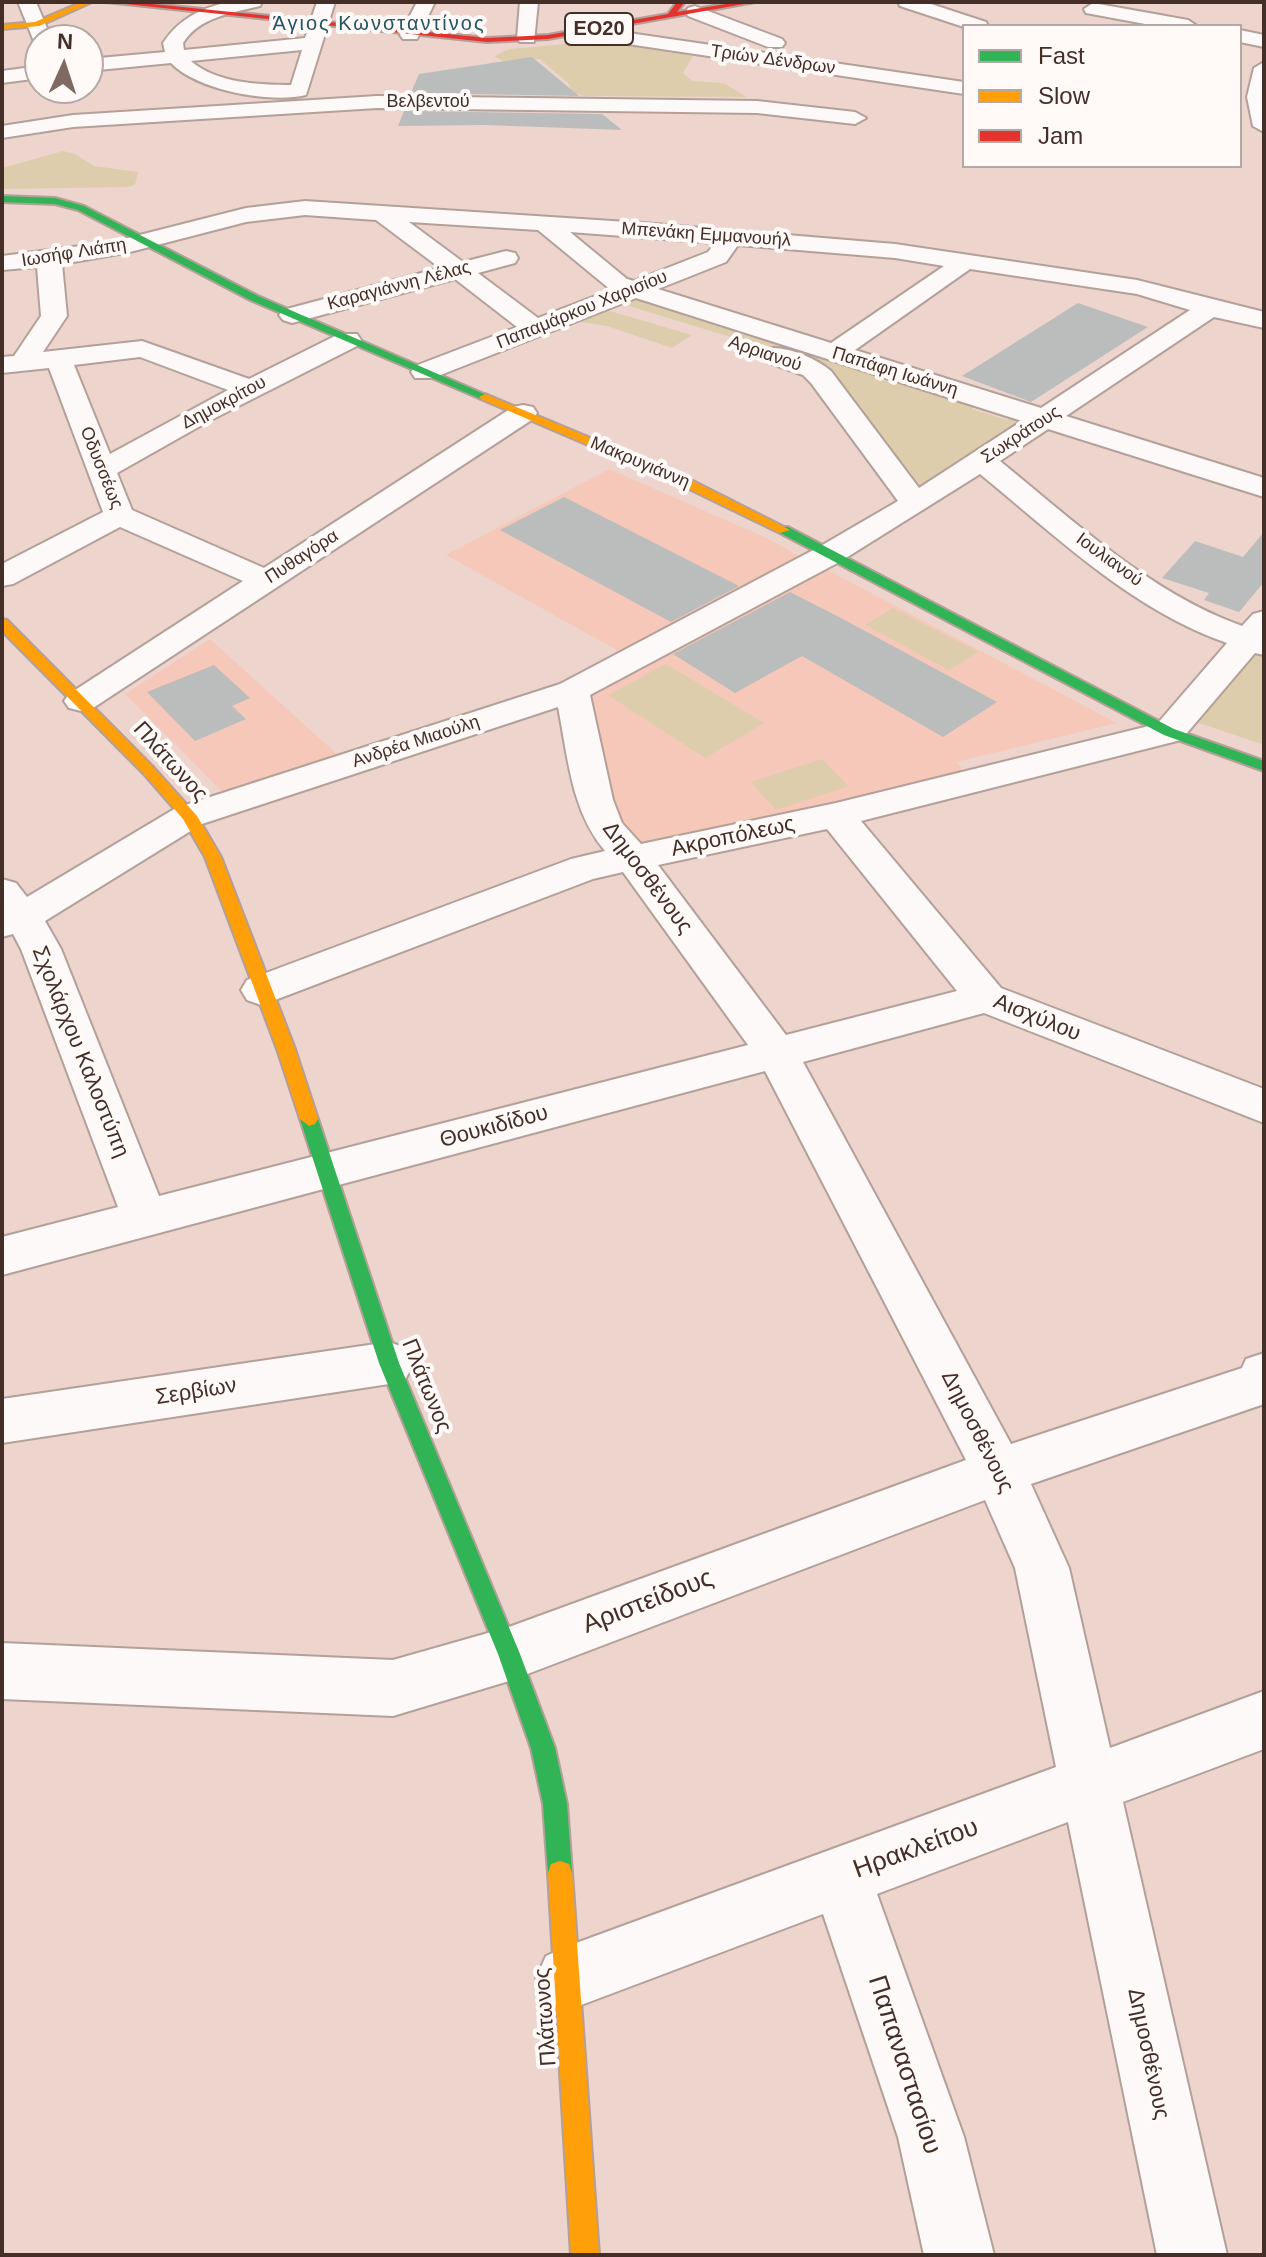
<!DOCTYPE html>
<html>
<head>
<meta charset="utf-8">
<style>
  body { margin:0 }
  #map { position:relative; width:1266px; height:2257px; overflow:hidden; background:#edd5cd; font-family:Arial,sans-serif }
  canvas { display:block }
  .frame { position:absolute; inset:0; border:4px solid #442f28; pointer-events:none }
  .legend { position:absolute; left:962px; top:24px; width:280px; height:144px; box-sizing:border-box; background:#fff9f7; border:2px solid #b4a8a4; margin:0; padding:10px 14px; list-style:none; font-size:24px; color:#442f28 }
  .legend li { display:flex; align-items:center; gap:16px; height:40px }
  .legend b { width:40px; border:2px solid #b4a8a4 }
  .north { position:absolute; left:24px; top:24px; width:80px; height:80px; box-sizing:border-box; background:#fff9f7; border:2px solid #b4a8a4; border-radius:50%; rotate:3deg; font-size:22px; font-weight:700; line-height:32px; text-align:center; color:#442f28 }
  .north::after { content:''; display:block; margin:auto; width:28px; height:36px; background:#7f6962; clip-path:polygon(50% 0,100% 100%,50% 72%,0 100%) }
</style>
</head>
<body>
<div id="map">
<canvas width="1266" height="2257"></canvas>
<div class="frame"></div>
<ul class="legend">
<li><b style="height:10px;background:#30b455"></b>Fast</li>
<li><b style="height:10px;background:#ff9f0a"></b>Slow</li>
<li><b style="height:10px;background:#e5322d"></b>Jam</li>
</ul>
<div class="north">N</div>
</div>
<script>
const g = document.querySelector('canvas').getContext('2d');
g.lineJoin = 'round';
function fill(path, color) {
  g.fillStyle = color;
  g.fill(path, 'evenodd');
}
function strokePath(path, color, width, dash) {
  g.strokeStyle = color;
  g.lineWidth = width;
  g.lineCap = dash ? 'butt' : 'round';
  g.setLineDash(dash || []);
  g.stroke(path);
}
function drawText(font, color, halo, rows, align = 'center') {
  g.font = font + ' Arial,sans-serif';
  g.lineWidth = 8;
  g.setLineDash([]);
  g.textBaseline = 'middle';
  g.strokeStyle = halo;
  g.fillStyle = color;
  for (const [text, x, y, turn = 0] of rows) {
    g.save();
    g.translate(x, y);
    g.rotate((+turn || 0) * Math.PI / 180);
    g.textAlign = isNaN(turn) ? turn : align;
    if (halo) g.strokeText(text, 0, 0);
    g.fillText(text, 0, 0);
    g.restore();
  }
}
fill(new Path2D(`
  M609,469L767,538L801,557L624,654L446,555Z
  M820,566L1117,723L956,762L964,772L633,849L612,823L586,690Z
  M210,639L340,757L223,793L125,694Z`), '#f5c8b9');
fill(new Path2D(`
  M599,41L693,56L683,73L692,81L723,83L747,97L585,96L573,93L568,83L540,59L503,61L494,56L509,49Z
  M63,151L75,154L94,166L138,172L135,185L127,187L2,189V168Z
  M632,296L976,404L972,409L1007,420L1013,416L1024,419L921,491L806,360L619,303Z
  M603,309L692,335L672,348L607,326L575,321Z
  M893,608L978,652L949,670L865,625Z
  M1256,649L1264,651V745L1196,722Z
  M666,664L764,723L705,758L608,695Z
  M822,759L848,786L776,810L751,782Z`), '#ddcdac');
fill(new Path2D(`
  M532,57L579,96L411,93L419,74Z
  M404,111L602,114L622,130L485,125L398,126Z
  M1078,303L1148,327L1031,402L962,376Z
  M564,497L739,586L671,622L500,530Z
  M1264,532V582L1239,612L1204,600L1209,593L1162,578L1195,541L1243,557Z
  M790,592L839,617L997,702L943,737L802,656L735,693L673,654Z
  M214,665L250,698L232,706L246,719L195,741L147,692Z`), '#bbbcbc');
const street = new Path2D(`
  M18,2H36L52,40H40V45L35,44Z
  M228,2H262L260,6C232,13 199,17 183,43L184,50L305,38L317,2H335L306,95C270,104 197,90 171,63L88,71V59L165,52L163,43C180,18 200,9 228,2ZM302,50L291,85C259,85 216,83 191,61Z
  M417,2H435L417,39H403L400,35Z
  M520,2H538L534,42H520L517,38Z
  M898,2H925L986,22L988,26L964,27L900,6Z
  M1093,3L1188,20L1197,26H1156L1086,13L1084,9Z
  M695,6L782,39L785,43L782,47H768L688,16L686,12L688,8Z
  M581,26L964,82V94L574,36L571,32L574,28Z
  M1240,30L1264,35V47L1240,42Z
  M1264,62V132L1253,126L1247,97L1254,68Z
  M40,66V78L2,83V71Z
  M377,96L757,101L855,112L866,118L855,124L757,113L377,108L73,127L2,138V126L73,115Z
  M305,201L643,223L895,244L1137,280L1264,312V328L1214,317L1066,416L1264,478V497L1048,429L1000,461C1074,521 1150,593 1242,626L1253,614L1264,611V655L1255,653L1181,740L861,821L1001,988L1264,1089V1123L984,1013L803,1062L1011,1444L1242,1368L1246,1359L1264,1353V1404L1031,1484L1069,1568L1110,1748L1264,1691V1749L1123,1802L1227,2255H1157L1068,1822L877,1894L964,2137L994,2255H924L898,2137L823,1914L568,2010L546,2000L536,1978L546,1956L568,1946L1056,1767L1015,1568L985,1500L509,1681L393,1716L2,1699V1643L393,1660L509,1627L966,1460L765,1071L2,1275V1237L118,1207L21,949L13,934L2,937V879L16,883L27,897L176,808L560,684L819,547L898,501L811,383L803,375L764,361L760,355L764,349C783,344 816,358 831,371L919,488L1022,421L636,298L433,378H415L411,372L415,366L517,327L455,279L292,323L283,320L279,315L283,310L440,268L376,220L305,215L246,222L130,252L62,264L67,316L43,352L142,341L249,379L339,334H357L361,340L357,346L209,421L117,473L132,510L264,568L513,407L523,405L533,407L537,413L533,419L93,708L81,711L69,708L64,701L69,694L243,581L120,527L13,584L2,586V564L103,512L49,368L2,373V357L14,356L41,316L37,267L2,270V256L112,242L246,208ZM409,222L538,230L611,290L538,318L478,273L515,263L518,258L515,253L506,251L463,262ZM570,232L715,243L708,252L634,281L627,279ZM738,245L895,258L944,266L831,343L658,289L726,262ZM970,269L1137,294L1190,310L1041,408L855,350ZM140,357L228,390L110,454L74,365ZM980,474C1056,536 1133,611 1227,643L1157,724L836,803L641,844L622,823L613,800L590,695L841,561ZM558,707C568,757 571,811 605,851L571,859L247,980L241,990L247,1000L261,1005L275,1000L593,879L623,872L748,1045L159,1196L61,949L45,921L202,824ZM827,829L957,991L786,1035L658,865Z
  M389,1342L406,1348L414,1363L406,1378L389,1384L2,1443V1399Z`);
const fast = new Path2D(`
  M2,196L55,198L84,206L258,296L491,397L481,399L250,300L78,210L55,204L2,202Z
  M780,527H788L1174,729L1264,761V771L1164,735L780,533Z
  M309,1112L318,1119L399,1363L520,1654L555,1748L567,1804L572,1873L569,1882L560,1885L551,1882L548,1873L543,1804L531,1748L498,1654L379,1363L300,1119Z`);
const slow = new Path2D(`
  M82,2H92L39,26L2,29V25L35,22Z
  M485,394L689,479L790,530L780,533L681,485L481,399L479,397Z
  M2,619L7,620L154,768L197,816L221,857L295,1049L318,1119L315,1124L309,1126L300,1119L277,1049L205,857L183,819L144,774L2,631Z
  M560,1861L569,1864L572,1873L599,2255H571L548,1873L551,1864Z`);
const jam = new Path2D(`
  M106,2H133L487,38L548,35L668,14L677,2H685L677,12L738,2H755L548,39L487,42Z`);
strokePath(street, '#b4a099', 4);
strokePath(fast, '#b4a099', 4);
strokePath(slow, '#b4a099', 4);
strokePath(jam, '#b4a099', 4);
fill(street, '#fcf9f8');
fill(fast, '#30b455');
fill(slow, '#ff9f0a');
fill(jam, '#e5322d');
drawText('18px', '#442f28', '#fff9f7', [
  ["Τριών Δένδρων",773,60,8],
  ["Βελβεντού",428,102],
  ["Μπενάκη Εμμανουήλ",706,235,4],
  ["Ιωσήφ Λιάπη",74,253,-9],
  ["Καραγιάννη Λέλας",399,286,-15],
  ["Παπαμάρκου Χαρισίου",582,310,-22],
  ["Αρριανού",765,354,19],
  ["Παπάφη Ιωάννη",895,372,17],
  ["Δημοκρίτου",224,403,-28],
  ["Σωκράτους",1021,435,-33],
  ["Μακρυγιάννη",640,463,23],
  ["Οδυσσέως",101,468,68],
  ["Πυθαγόρα",302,557,-33],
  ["Ιουλιανού",1109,560,36],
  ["Ανδρέα Μιαούλη",416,742,-18]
]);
g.letterSpacing = '2px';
drawText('20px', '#225665', '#fff9f7', [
  ["Άγιος Κωνσταντίνος",379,24]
]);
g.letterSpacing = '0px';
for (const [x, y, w] of [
  [599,29,68]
]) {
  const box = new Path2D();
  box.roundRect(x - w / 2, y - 16, w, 32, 6);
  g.fillStyle = '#fff9f7';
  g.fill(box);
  strokePath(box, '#442f28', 2);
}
drawText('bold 20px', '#442f28', null, [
  ["ΕΟ20",599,29]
]);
drawText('22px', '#442f28', '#fff9f7', [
  ["Πλάτωνος",170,762,48],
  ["Ακροπόλεως",733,837,-12],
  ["Δημοσθένους",647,878,53],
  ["Αισχύλου",1037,1018,22],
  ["Σχολάρχου Καλοστύπη",80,1052,68],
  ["Θουκιδίδου",494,1127,-15],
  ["Πλάτωνος",426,1386,68],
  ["Σερβίων",196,1392,-9],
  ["Δημοσθένους",977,1432,63],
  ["Πλάτωνος",546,2017,-94],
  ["Δημοσθένους",1148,2054,78]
]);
drawText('26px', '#442f28', '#fff9f7', [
  ["Αριστείδους",648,1602,-21],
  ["Ηρακλείτου",916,1849,-20],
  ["Παπαναστασίου",904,2065,72]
]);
</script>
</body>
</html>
